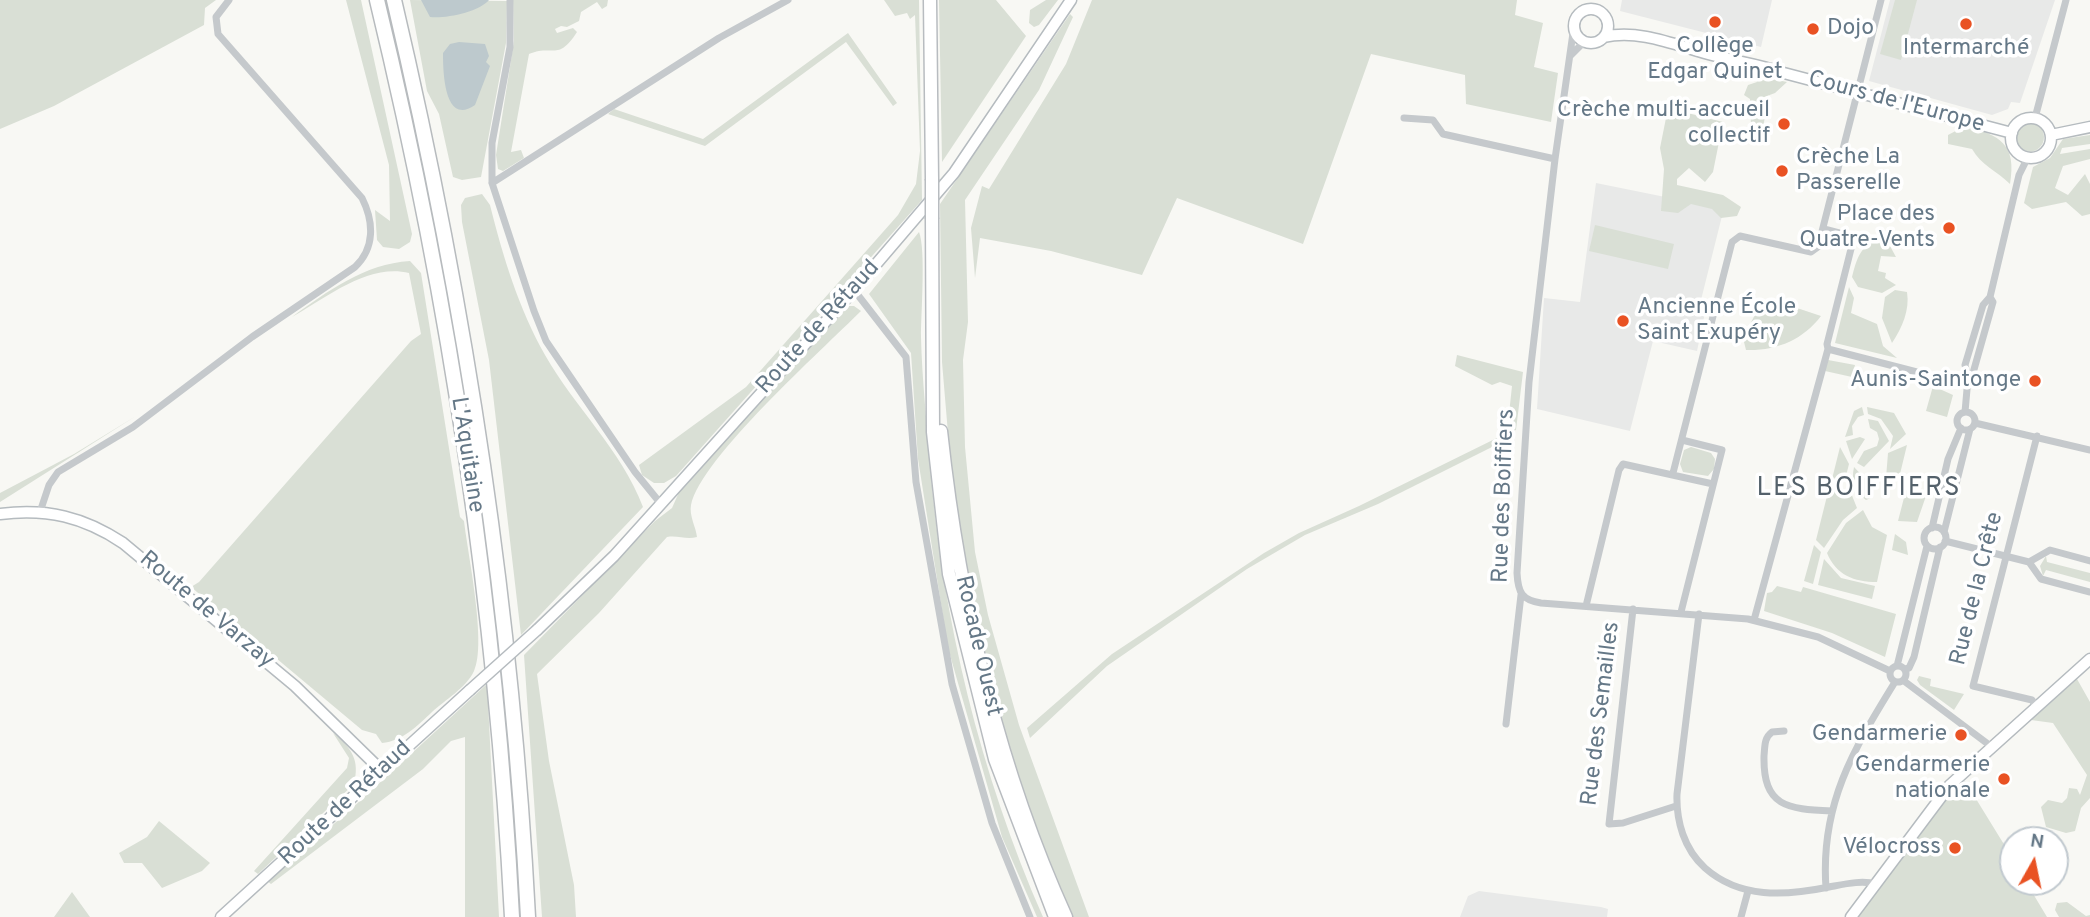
<!DOCTYPE html>
<html>
<head>
<meta charset="utf-8">
<style>
  body { margin:0 }
  #map { position:relative; width:2090px; height:917px; overflow:hidden; background:#f8f8f4; font-family:Overpass,sans-serif }
  canvas { display:block }
  .north { position:absolute; left:1999px; top:826px; width:70px; height:70px; box-sizing:border-box; background:#fff; border:2px solid #c1c9cf; border-radius:50%; rotate:9deg; font-size:19px; font-weight:700; line-height:28px; text-align:center; color:#657887 }
  .north::after { content:''; display:block; margin:auto; width:24px; height:32px; background:#e95223; clip-path:polygon(50% 0,100% 100%,50% 72%,0 100%) }
</style>
</head>
<body>
<div id="map">
<canvas width="2090" height="917"></canvas>
<div class="north">N</div>
</div>
<script>
const g = document.querySelector('canvas').getContext('2d');
g.lineJoin = 'round';
function fill(path, color) {
  g.fillStyle = color;
  g.fill(path, 'evenodd');
}
function strokePath(path, color, width, dash) {
  g.strokeStyle = color;
  g.lineWidth = width;
  g.lineCap = dash ? 'butt' : 'round';
  g.setLineDash(dash || []);
  g.stroke(path);
}
function drawText(font, color, halo, rows, align = 'center') {
  g.font = font + ' Overpass,sans-serif';
  g.lineWidth = 7;
  g.setLineDash([]);
  g.textBaseline = 'middle';
  g.strokeStyle = halo;
  g.fillStyle = color;
  for (const [text, x, y, turn = 0] of rows) {
    g.save();
    g.translate(x, y);
    g.rotate((+turn || 0) * Math.PI / 180);
    g.textAlign = isNaN(turn) ? turn : align;
    if (halo) g.strokeText(text, 0, 0);
    g.fillText(text, 0, 0);
    g.restore();
  }
}
fill(new Path2D(`
  M1622,0H1772L1761,47L1620,11Z
  M1890,0H2055L2020,103L2011,102L2008,109L1992,115L1869,81Z
  M1596,183L1685,201L1725,204L1701,300L1707,303L1697,351L1653,341L1630,431L1537,409L1544,298L1580,302Z
  M1479,891L1601,907L1608,909L1607,917H1460L1468,896Z`), '#e8e9e8');
fill(new Path2D(`
  M0,0H216L205,8L204,25L54,106L0,129Z
  M346,0H361L412,234L410,242L399,249L383,247L377,240L375,210L390,221L389,165Z
  M410,0L507,1L506,43L481,177L462,180L453,177L439,114L427,91Z
  M513,0H608L607,6L602,9L597,2L581,12L579,21L567,27L561,26L555,29L557,33L573,28L577,32C558,62 553,44 529,54L511,152L521,150L524,158L503,171L498,169L496,155L514,41Z
  M884,0H919L922,200L676,476L664,483H654L642,475L639,465L746,387L898,215L916,184L920,151L915,15L910,19L907,13L895,16Z
  M939,0H996L1026,36L942,162Z
  M1046,0H1058L1039,25L1034,27L1029,23L1030,10Z
  M1092,0H1517L1515,15L1543,23L1534,67L1558,73L1551,122L1466,104L1465,75L1371,54L1303,244L1177,198L1142,275L1051,251L980,238L975,278L971,228L982,186L989,189L1066,64Z
  M1895,0H1917L1901,60L1880,54Z
  M1070,14L1073,17L1039,90L965,200L968,322L963,360L965,447L975,552L988,615L1019,725L1089,917H1072L1041,847L1014,770L971,613L954,505L942,362L940,204Z
  M848,33L897,103L893,106L846,42L705,146L608,114L614,109L703,139Z
  M1753,75L1787,82L1775,93L1759,99L1766,112L1763,127L1751,126L1750,99L1744,95L1748,85L1757,82Z
  M1668,108L1723,122L1713,172L1705,182L1689,168L1677,179V185L1723,195L1741,207L1737,216L1721,218L1712,209L1691,204L1678,213L1661,211L1664,169L1660,148Z
  M2014 137a15 15 0 1 1 30 0a15 15 0 1 1-30 0Z
  M1965,126C2000,135 2017,144 2010,184C1997,171 1981,165 1972,149L1948,144V135Z
  M2090,135V144L2062,148L2060,154L2090,149V159L2063,166L2055,188L2068,195L2085,174L2090,184V214L2082,216L2066,202L2032,209L2024,203L2033,167L2050,158L2063,139Z
  M482,194L490,205C503,257 519,309 545,355C575,408 621,449 643,507L521,635L489,360L462,222L461,205L465,198Z
  M1595,225L1674,244L1668,269L1589,251Z
  M919,232C926,249 921,314 921,337C922,380 927,423 930,465C943,621 980,773 1043,917H1037L1002,837L948,648L918,459L911,353L869,294Z
  M1879,241L1890,246L1896,257L1881,256L1878,271L1886,273L1885,278L1896,285L1882,293L1858,287L1852,277C1856,262 1860,243 1879,241Z
  M410,261L421,273L460,517L464,521C468,555 487,644 474,671C466,688 445,700 432,712C417,726 403,741 382,743L376,734L362,730L191,587L199,582L411,341L421,334L409,273C368,263 326,298 292,317C328,291 364,264 410,261Z
  M1849,287L1854,298L1851,313L1877,324L1883,346L1897,358L1835,343Z
  M1895,290L1907,292C1910,310 1902,328 1892,343L1882,318L1885,297Z
  M1761,303L1788,305L1821,316C1803,340 1776,351 1746,350L1743,338Z
  M846,306H854L861,311C822,350 701,458 691,505C689,516 696,527 697,537C686,540 678,535 667,537L599,613L537,674L549,761L574,885L576,917H542L524,655L655,521L672,508L680,490Z
  M1457,355L1523,372L1516,430L1507,433L1502,442L1378,504L1305,535L1247,569L1107,666L1030,738L1027,728L1112,654L1264,553L1299,533L1359,506L1507,433L1512,386L1500,382L1492,385L1455,366Z
  M1828,360L1855,365L1852,377L1825,371Z
  M1933,386L1953,395L1947,417L1926,411Z
  M1862,407L1864,415L1858,417L1852,426L1853,435L1845,437L1854,411Z
  M1867,407L1894,413L1906,434L1890,449L1893,436L1881,419L1868,414Z
  M136,416L0,502V493L74,454Z
  M1868,419L1878,421L1889,441L1864,467L1857,463L1864,451L1877,446L1879,439L1877,432L1870,428Z
  M1860,437L1865,439L1852,459L1846,441Z
  M1907,445L1900,474L1886,478L1888,453Z
  M1691,447L1711,453L1715,459L1714,469L1708,476L1683,472L1680,464L1684,450Z
  M1840,447L1849,464L1846,476L1832,479Z
  M1854,467L1871,485V498L1866,500C1854,492 1851,481 1854,467Z
  M1829,488L1851,493L1857,508L1843,520L1824,548L1816,540Z
  M1906,490L1926,496L1917,522L1898,521Z
  M1863,510L1872,527L1887,535L1877,582C1854,582 1836,575 1827,553L1846,523Z
  M1895,534L1906,542L1908,555L1892,550Z
  M1814,545L1821,552L1813,584L1804,581Z
  M2046,556L2047,562L2090,573V582L2046,570L2043,576L2040,566Z
  M1824,559L1841,578L1875,586L1872,599L1818,585Z
  M1777,586L1801,592L1803,587L1896,614L1885,657L1832,633L1764,611L1767,593L1772,592Z
  M1919,676L1931,679L1930,686L1964,694L1954,710L1920,685L1917,680Z
  M2077,679L2090,702V798L2081,808L2075,831L2066,833L2046,827L2041,807L2048,800L2062,803L2067,798L2069,788L2077,789L2080,795L2087,775L2053,723L2031,720Z
  M487,684L499,917H465V737L451,741L423,769L271,884L267,881L349,811Z
  M333,733C352,748 360,760 354,784L258,874L254,871L347,768L349,758Z
  M1965,781L2013,859V882H2026L2047,917H1852L1928,814Z
  M159,821L210,863L202,871L162,888L142,863H124L119,853L147,837Z
  M72,892L90,917H54Z
  M2067,902L2086,916L2090,915V917H2059L2055,910L2057,903Z`), '#d9dfd5');
fill(new Path2D(`
  M421,0H489C479,12 445,19 430,17Z
  M459,42L485,44L489,56L486,62L490,66L475,105C444,127 443,71 443,53L450,44Z`), '#bdc9cd');
const secondary = new Path2D(`
  M1574 26a17 17 0 1 1 34 0a17 17 0 1 1-34 0Z
  M1604,37C1641,28 1682,48 1716,56C1738,62 1758,64 1780,72L2012,133
  M2011 138a20 20 0 1 1 40 0a20 20 0 1 1-40 0Z
  M2051,135L2090,127
  M0,514C47,508 84,517 123,543L295,686L382,771
  M537,630L614,556L854,290L954,173L1071,0
  M221,917L470,690
  M1851,917L1950,785L2090,659`);
const primary = new Path2D(`
  M930,0L932,179
  M932,219L933,432L949,574L995,759L1055,917
  M941,431C959,599 996,763 1066,917`);
const highway = new Path2D(`
  M377,0C450,302 496,607 512,917
  M394,0C465,302 512,607 528,917`);
strokePath(secondary, '#b5bbbf', 13);
strokePath(primary, '#b8bcc0', 15);
strokePath(highway, '#b7bbbe', 17);
strokePath(new Path2D(`
  M510,0V47L492,143V183L534,311L546,341L635,472L661,504
  M1574,26L1555,159L1529,382L1517,573C1518,593 1522,600 1541,603L1748,619L1818,637L1890,671
  M1570,56L1584,42
  M1404,118L1433,120L1443,134L1555,159
  M2035,118L2066,0
  M492,183L719,38L788,0
  M1824,229L1843,234L1852,245L1827,344L1828,349L1967,385
  M854,290L906,357L916,482L952,684L992,823L1030,917
  M1968,378L1973,373L1993,302L1990,297L2019,175L2028,157
  M1965,412L1968,378L1965,365L1983,305L1990,297
  M1957 421a9 9 0 1 1 18 0a9 9 0 1 1-18 0Z
  M1975,423L2090,450
  M1673,473L1732,242L1740,236L1811,252L1818,247L1881,0
  M40,512L49,485L58,472L133,427L252,337L355,267C375,248 374,222 362,198L218,34L216,17L229,0
  M1924 538a11 11 0 1 1 22 0a11 11 0 1 1-22 0Z
  M1932,528L1948,459L1961,428
  M1944,532L1970,429
  M1945,541L2029,562L2041,579L2090,592
  M2029,562L2050,550L2090,561
  M1586,606L1619,470L1623,464L1713,484
  M1633,609L1609,824L1623,823L1676,806
  M1681,612L1722,450L1682,440
  M1699,614L1677,794C1676,821 1684,849 1705,868C1740,899 1785,896 1829,887C1845,884 1861,880 1877,884
  M1754,620L1828,349
  M1890 674a8 8 0 1 1 16 0a8 8 0 1 1-16 0Z
  M1897,666L1927,546
  M1905,669L1909,668L1914,657L1940,547
  M1904,681L1992,747
  M2036,706L2032,700L1973,686L2037,436
  M1506,724L1521,595
  M1784,731L1772,732C1764,738 1765,746 1764,756C1763,807 1787,809 1832,811
  M1826,888C1820,805 1853,750 1895,682
  M1741,917L1748,891`), '#c5c9cc', 7);
strokePath(secondary, '#fff', 10);
strokePath(primary, '#fff', 12);
strokePath(highway, '#fff', 14);
const secondaryBridge = new Path2D(`
  M470,690L537,630`);
const primaryBridge = new Path2D(`
  M932,219V179`);
strokePath(secondaryBridge, '#b5bbbf', 13, []);
strokePath(primaryBridge, '#b8bcc0', 15, []);
strokePath(secondaryBridge, '#fff', 10);
strokePath(primaryBridge, '#fff', 12);
for (const [x, y, r, color] of [
  [1715,22,7,"#e95223"],
  [1966,24,7,"#e95223"],
  [1813,29,7,"#e95223"],
  [1784,124,7,"#e95223"],
  [1782,171,7,"#e95223"],
  [1949,228,7,"#e95223"],
  [1623,321,7,"#e95223"],
  [2035,381,7,"#e95223"],
  [1961,735,7,"#e95223"],
  [2004,779,7,"#e95223"],
  [1955,848,7,"#e95223"]
]) {
  const dot = new Path2D();
  dot.arc(x, y, r, 0, 2 * Math.PI);
  g.fillStyle = color;
  g.fill(dot);
  strokePath(dot, '#fff', 2.5);
}
drawText('23px', '#657887', '#fff', [
  ["Dojo",1827,29,"left"],
  ["Collège",1715,47,"center"],
  ["Edgar Quinet",1715,73,"center"],
  ["Intermarché",1966,49,"center"],
  ["Crèche multi-accueil",1770,111],
  ["collectif",1770,137],
  ["Crèche La",1796,158,"left"],
  ["Passerelle",1796,184,"left"],
  ["Place des",1935,215],
  ["Quatre-Vents",1935,241],
  ["Ancienne École",1637,308,"left"],
  ["Saint Exupéry",1637,334,"left"],
  ["Aunis-Saintonge",2021,381],
  ["Gendarmerie",1947,735],
  ["Gendarmerie",1990,766],
  ["nationale",1990,792],
  ["Vélocross",1941,848]
], 'right');
drawText('23px', '#657887', '#fff', [
  ["Cours de l'Europe",1896,103,15],
  ["Route de Rétaud",819,328,-48],
  ["L'Aquitaine",466,455,81],
  ["Rue des Boiffiers",1505,496,-88],
  ["Rue de la Crête",1978,589,-76],
  ["Route de Varzay",206,611,40],
  ["Rocade Ouest",977,646,77],
  ["Rue des Semailles",1602,714,-83],
  ["Route de Rétaud",346,804,-43]
]);
g.letterSpacing = '2px';
drawText('26px', '#54616b', '#fff', [
  ["LES BOIFFIERS",1859,490]
]);
g.letterSpacing = '0px';
</script>
</body>
</html>
